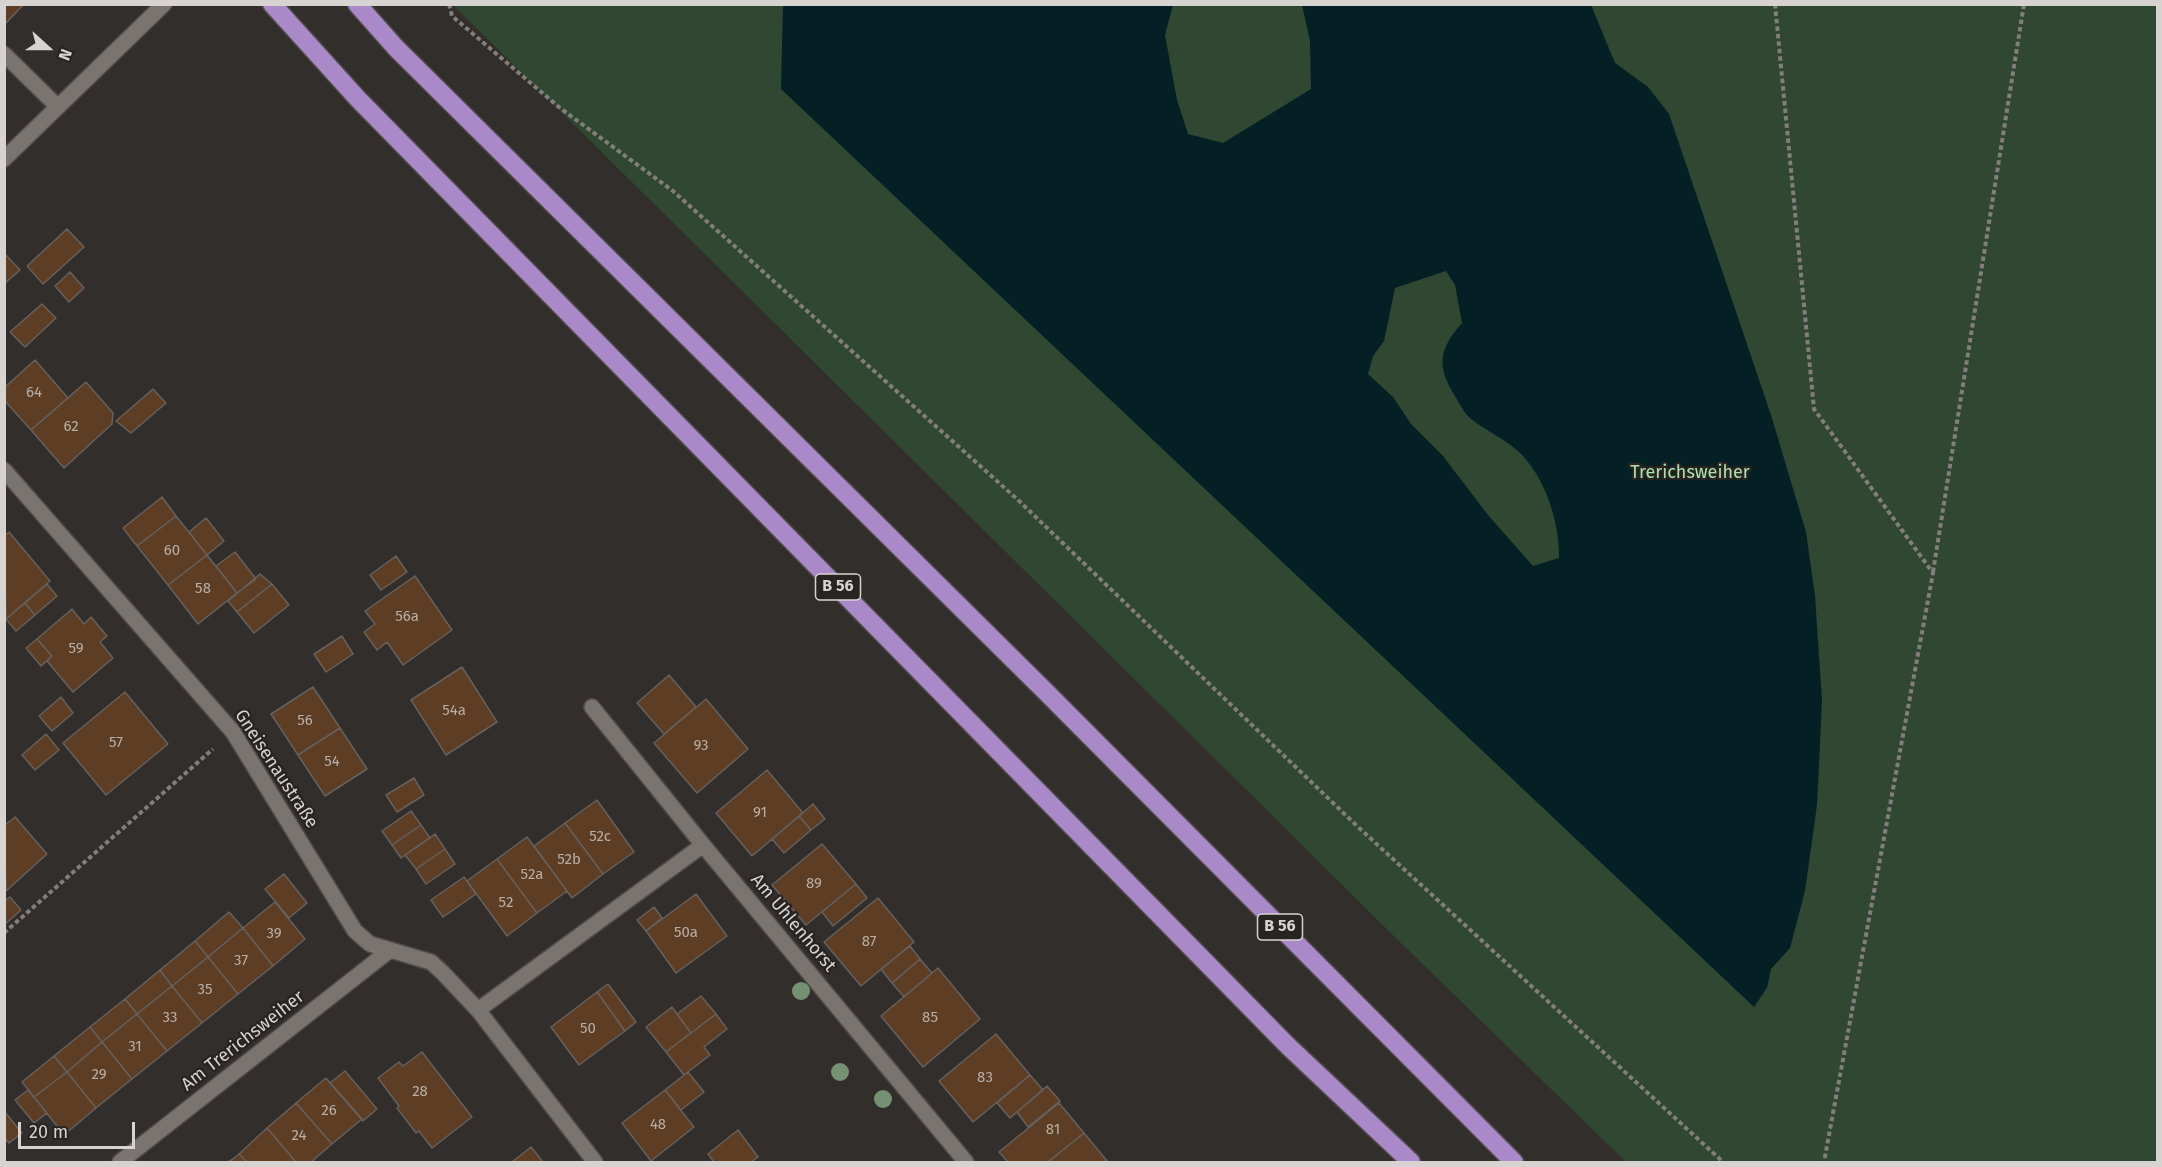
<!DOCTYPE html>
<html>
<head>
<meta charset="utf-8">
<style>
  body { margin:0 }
  #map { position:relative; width:2162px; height:1167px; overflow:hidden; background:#322e2b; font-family:"Fira Sans",sans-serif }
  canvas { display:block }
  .frame { position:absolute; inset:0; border:6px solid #d6d3d1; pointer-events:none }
  .north { position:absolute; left:18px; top:18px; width:60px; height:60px; -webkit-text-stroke:4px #282421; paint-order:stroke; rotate:111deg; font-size:16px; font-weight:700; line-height:24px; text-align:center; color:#d6d3d1 }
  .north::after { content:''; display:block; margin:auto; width:21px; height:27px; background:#d6d3d1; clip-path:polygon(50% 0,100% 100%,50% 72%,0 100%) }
  .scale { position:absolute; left:18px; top:1122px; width:117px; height:27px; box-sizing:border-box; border:3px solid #d6d3d1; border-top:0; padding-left:8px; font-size:18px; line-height:21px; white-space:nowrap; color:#d6d3d1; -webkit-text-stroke:4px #282421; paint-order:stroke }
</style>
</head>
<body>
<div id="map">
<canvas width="2162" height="1167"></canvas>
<div class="frame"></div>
<div class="north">N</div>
<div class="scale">20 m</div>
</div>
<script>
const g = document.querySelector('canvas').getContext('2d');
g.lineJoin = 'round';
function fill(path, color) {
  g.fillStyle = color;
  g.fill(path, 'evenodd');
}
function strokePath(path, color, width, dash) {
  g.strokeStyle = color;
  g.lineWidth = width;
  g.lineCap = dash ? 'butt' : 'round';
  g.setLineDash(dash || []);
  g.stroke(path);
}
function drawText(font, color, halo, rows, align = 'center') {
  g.font = font + ' "Fira Sans",sans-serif';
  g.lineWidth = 4.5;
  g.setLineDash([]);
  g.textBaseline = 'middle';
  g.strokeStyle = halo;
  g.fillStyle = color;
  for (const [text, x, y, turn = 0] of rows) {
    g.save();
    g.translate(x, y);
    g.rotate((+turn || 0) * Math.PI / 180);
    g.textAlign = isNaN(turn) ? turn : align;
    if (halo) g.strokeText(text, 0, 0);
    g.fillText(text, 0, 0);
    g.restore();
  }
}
fill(new Path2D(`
  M453,5H2157V1162H1626L1401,943Z`), '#304731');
fill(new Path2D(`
  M783,5H1173L1165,35L1177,100L1188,134L1223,143L1311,89L1310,41L1302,5H1591L1615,63L1648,87L1669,114L1771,415L1806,532L1815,596L1822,701L1817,805L1805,891L1790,948L1771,969L1767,988L1754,1007L781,89ZM1446,271L1455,285L1462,323C1439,349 1436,366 1455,396C1460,404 1464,413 1471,419C1485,430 1512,443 1523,456C1547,483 1559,522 1559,558L1533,566L1488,515L1443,456L1411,424L1393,397L1368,374L1373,356L1384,341L1395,288Z`), '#042025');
const building = new Path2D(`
  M4,4H24L6,23L4,21Z
  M67,229L84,247L43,284L27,266Z
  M4,253L20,270L4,284Z
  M70,272L84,288L69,302L55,286Z
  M42,304L56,318L25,347L10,332Z
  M35,360L68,398L31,430L4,400V388Z
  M86,382L113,413L112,424L64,468L31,430Z
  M153,389L166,403L131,433L116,421Z
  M162,497L176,516L137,546L123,528Z
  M176,516L207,555L168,585L137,546Z
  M206,518L224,541L207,555L189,532Z
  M9,532L50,581L6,619L4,536Z
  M235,552L256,579L237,593L216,566Z
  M207,555L237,593L198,624L168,585Z
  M396,556L407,572L381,590L370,575Z
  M260,574L272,584L237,612L228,601Z
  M415,576L452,630L403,665L387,642L377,650L364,632L375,624L365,611Z
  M47,584L57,596L35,615L25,603Z
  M272,584L289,605L254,633L237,612Z
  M25,603L35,615L16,631L6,619Z
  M72,609L84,624L91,617L107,636L100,642L113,658L73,692L47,661L52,656L37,639Z
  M342,636L353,654L326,672L314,654Z
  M37,639L52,656L41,666L26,648Z
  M462,667L497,722L446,755L411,700Z
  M669,675L696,707L664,734L637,703Z
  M313,687L340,728L298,755L271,714Z
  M125,692L168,744L106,795L63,743Z
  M61,697L73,713L52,731L39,716Z
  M706,699L748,749L697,793L654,743Z
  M340,728L367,769L325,796L298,755Z
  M46,734L59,750L35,770L22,755Z
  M767,770L803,813L752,856L716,813Z
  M414,778L424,795L397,812L386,795Z
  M597,800L634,852L603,874L565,823Z
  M813,804L825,819L811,830L799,816Z
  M411,811L421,825L392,845L382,831Z
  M799,816L811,830L784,853L772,839Z
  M15,817L47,854L6,891L4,826Z
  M565,823L603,874L572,898L534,846Z
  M421,825L430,838L401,858L392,845Z
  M435,834L445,849L416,869L405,855Z
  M527,837L567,891L537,913L497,859Z
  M822,844L856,884L806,925L772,885Z
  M445,849L455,864L426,884L416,869Z
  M497,859L537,913L507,936L467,881Z
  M284,874L307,903L289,918L265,889Z
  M464,877L476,894L443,917L431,900Z
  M856,884L867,898L833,926L822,912Z
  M696,894L727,936L676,973L646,931Z
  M10,897L21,910L4,925V901Z
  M878,898L914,942L861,986L824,942Z
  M275,902L305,939L273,966L243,928Z
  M654,907L662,918L646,931L637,920Z
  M229,912L243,928L208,957L195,941Z
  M243,928L273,966L238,994L208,957Z
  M195,941L208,957L172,986L160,970Z
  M910,946L920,959L892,983L881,969Z
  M208,957L238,994L202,1023L172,986Z
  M920,959L932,973L904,997L892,983Z
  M938,968L980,1019L923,1067L881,1016Z
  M160,970L172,986L137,1014L125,999Z
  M608,984L636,1022L625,1031L597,992Z
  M172,986L202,1023L167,1051L137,1014Z
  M597,992L625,1031L579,1065L551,1027Z
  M701,996L716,1014L691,1033L677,1014Z
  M125,999L137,1014L102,1042L90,1027Z
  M672,1007L691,1033L666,1052L646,1027Z
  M137,1014L167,1051L132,1079L102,1042Z
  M716,1014L727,1029L704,1047L710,1055L684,1075L666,1052Z
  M90,1027L102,1042L67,1072L54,1056Z
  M996,1034L1030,1075L973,1122L939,1081Z
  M102,1042L132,1079L96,1108L67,1072Z
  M422,1052L472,1117L432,1148L419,1131L416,1133L397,1108L399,1106L378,1078L399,1062L403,1066Z
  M54,1056L67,1072L34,1097L22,1082Z
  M345,1071L377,1109L363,1121L330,1083Z
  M67,1072L96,1108L64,1135L34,1097Z
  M688,1072L704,1092L681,1110L665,1090Z
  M1030,1075L1043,1090L1010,1118L997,1103Z
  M326,1078L362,1119L332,1144L296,1103Z
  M1047,1086L1060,1101L1028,1127L1017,1112Z
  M28,1090L47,1113L34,1123L15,1100Z
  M665,1090L694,1127L651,1161L622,1123Z
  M296,1103L332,1144L311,1162H296L267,1128Z
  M1059,1103L1084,1133L1048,1162H1008L999,1152Z
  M4,1111L22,1133L9,1143L4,1137Z
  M267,1128L296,1162H247L239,1154Z
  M738,1130L758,1157L751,1162H714L708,1154Z
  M1084,1133L1108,1162H1048Z
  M531,1147L543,1162H512Z
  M239,1154L247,1162H228L233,1159Z`);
fill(building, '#5d3e25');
strokePath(building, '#66615e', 1.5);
const minor = new Path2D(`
  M4,54L58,107
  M4,159L164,4
  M4,470L233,732L355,931L370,944L431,962L443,973L478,1010L595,1162
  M592,707L703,845L966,1162
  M478,1010L703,845
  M120,1162L390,950`);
const highway = new Path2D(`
  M272,4L358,99L1288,1046L1411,1162
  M357,4L396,48L1046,692L1514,1162`);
strokePath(minor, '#4f4b48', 18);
strokePath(highway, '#4f4b48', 21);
strokePath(new Path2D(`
  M449,4L452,16L560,108L673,191L1017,499L1357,826L1723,1162
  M1775,4L1814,409L1933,573L1824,1162
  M1933,572L2024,4
  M4,933L213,749`), '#827e7c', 4, [4.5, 3]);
strokePath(minor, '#797470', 15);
strokePath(highway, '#aa89c9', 18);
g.fillStyle = '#759073';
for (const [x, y] of [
  [801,991],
  [840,1072],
  [883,1099]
]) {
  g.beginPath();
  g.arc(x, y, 9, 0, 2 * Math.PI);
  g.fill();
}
drawText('15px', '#b8aea6', null, [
  ["64",34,393],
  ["62",71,427],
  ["60",172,551],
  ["58",203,589],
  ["56a",407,617],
  ["59",76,649],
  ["54a",454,711],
  ["56",305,721],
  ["57",116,743],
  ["93",701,746],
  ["54",332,762],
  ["91",760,813],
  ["52c",600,837],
  ["52b",569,860],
  ["52a",532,875],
  ["89",814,884],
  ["52",506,903],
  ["50a",686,933],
  ["39",274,934],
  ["87",869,942],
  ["37",241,961],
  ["35",205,990],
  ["33",170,1018],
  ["85",930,1018],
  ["50",588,1029],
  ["31",135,1047],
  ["29",99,1075],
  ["83",985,1078],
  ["28",420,1092],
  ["26",329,1111],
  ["48",658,1125],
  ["81",1053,1130],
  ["24",299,1136]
]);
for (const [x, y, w] of [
  [838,587,45],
  [1280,927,45]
]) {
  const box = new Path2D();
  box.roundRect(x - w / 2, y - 13, w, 26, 4.5);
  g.fillStyle = '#282421';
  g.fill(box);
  strokePath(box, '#d6d3d1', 1.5);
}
drawText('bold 16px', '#d6d3d1', null, [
  ["B 56",838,587],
  ["B 56",1280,927]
]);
drawText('18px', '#ace0ae', '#282421', [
  ["Trerichsweiher",1690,473]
]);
drawText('18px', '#d6d3d1', '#282421', [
  ["Gneisenaustraße",276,769,57],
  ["Am Uhlenhorst",793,923,50],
  ["Am Trerichsweiher",243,1041,-38]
]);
</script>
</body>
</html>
